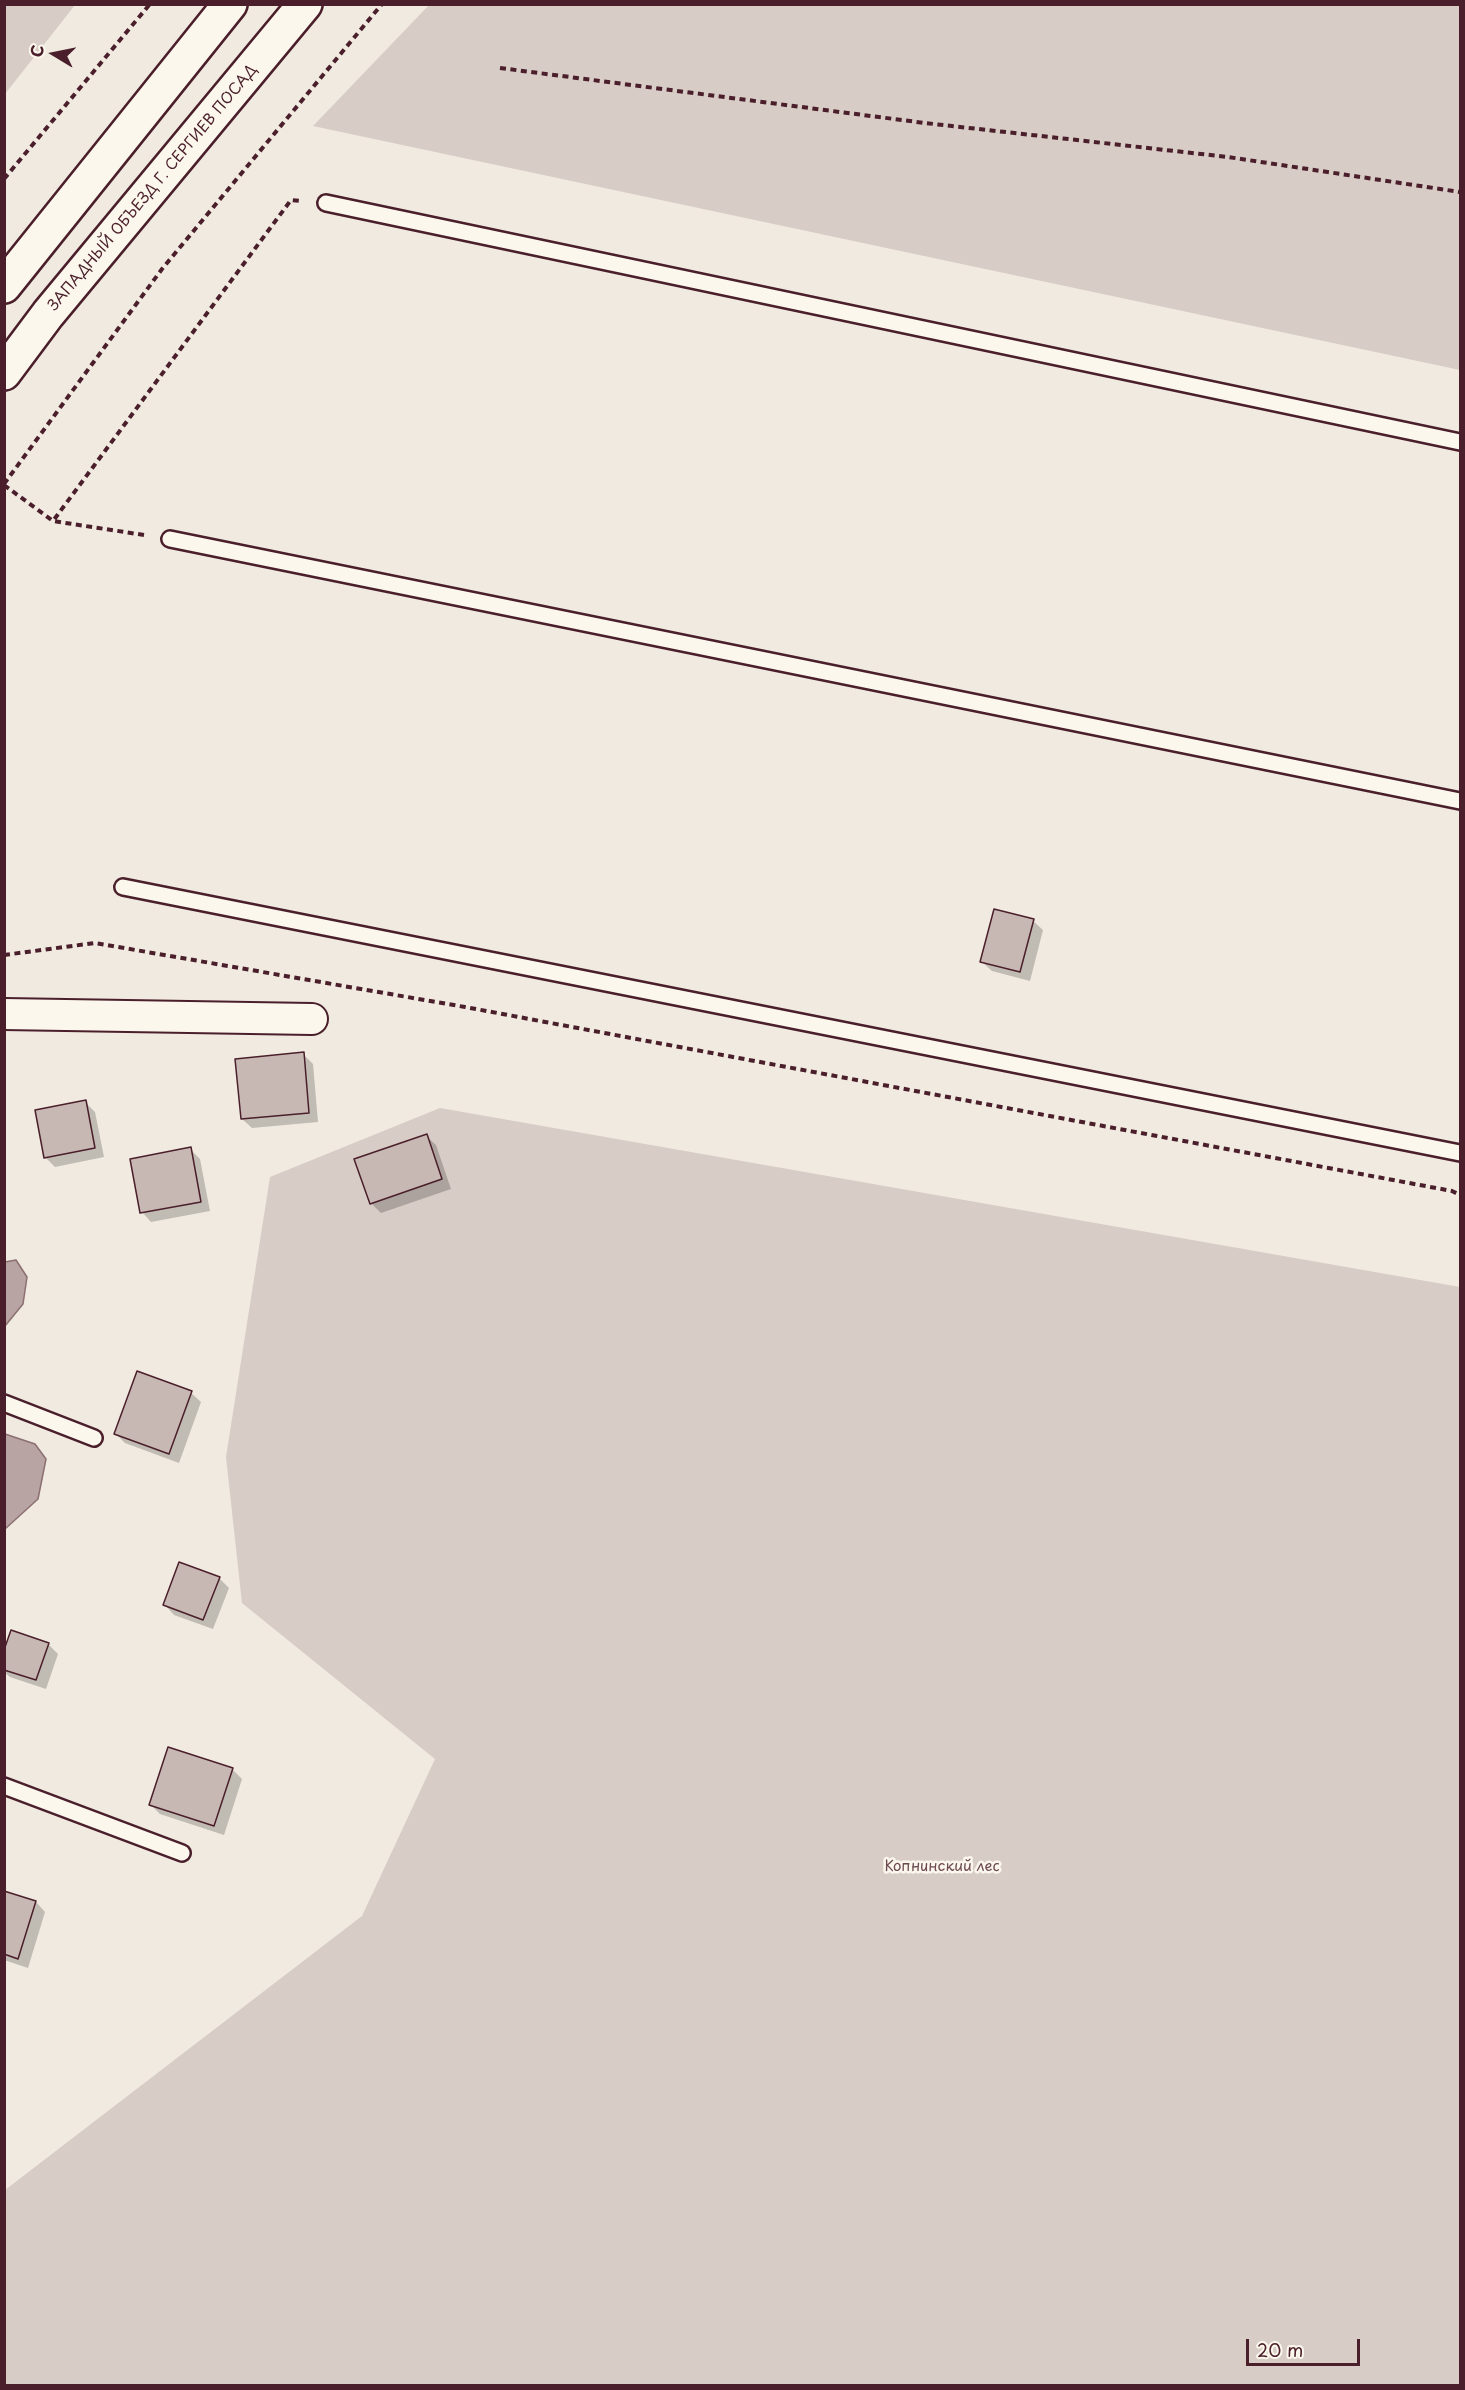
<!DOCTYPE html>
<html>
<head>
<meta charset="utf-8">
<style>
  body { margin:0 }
  #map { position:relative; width:1465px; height:2390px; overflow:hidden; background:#f0eae0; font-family:"Playpen Sans",sans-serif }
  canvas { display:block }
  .frame { position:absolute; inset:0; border:6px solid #4a1f2b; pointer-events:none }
  .north { position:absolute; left:24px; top:24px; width:60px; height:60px; -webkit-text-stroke:4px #fbf7ec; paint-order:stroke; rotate:280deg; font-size:16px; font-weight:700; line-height:24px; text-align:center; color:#4a1f2b }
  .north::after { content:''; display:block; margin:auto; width:21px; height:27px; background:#4a1f2b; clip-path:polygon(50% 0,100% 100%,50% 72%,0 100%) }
  .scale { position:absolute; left:1246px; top:2339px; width:114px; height:27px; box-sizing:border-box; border:3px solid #4a1f2b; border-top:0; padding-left:8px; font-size:18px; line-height:21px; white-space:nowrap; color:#4a1f2b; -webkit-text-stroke:4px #fbf7ec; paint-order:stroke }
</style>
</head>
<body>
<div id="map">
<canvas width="1465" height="2390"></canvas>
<div class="frame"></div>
<div class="north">С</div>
<div class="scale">20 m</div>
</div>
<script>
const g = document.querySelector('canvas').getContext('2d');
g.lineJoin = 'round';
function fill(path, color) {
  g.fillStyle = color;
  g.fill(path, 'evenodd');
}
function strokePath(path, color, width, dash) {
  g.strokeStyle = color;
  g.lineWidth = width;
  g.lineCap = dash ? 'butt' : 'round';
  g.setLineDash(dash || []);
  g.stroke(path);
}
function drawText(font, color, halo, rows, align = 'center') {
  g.font = font + ' "Playpen Sans",sans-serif';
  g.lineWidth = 5;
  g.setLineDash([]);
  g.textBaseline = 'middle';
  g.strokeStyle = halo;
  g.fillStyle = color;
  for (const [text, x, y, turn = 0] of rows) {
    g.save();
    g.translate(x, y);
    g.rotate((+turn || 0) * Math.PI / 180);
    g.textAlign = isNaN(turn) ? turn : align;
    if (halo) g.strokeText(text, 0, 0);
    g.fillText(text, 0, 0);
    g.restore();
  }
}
fill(new Path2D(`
  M5,4L75,5L5,94L4,5Z
  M430,4L1460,5V370L313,126Z
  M440,1108L1460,1287V2385L5,2386V2190L362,1916L435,1759L242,1603L226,1457L270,1177Z`), '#d8ccc6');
const water = new Path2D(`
  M16,1260L27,1277L23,1304L5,1326V1262Z
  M5,1434L35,1444L46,1459L38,1499L5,1529Z`);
fill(water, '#b8a4a2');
strokePath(water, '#8c6f72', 1.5);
fill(new Path2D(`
  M1033,921L1043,930L1030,981L992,971L982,962Z
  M303,1054L313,1064L318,1122L252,1128L242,1119Z
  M85,1102L95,1112L104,1157L55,1167L45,1157Z
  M426,1136L436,1145L451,1189L381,1213L371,1203Z
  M190,1149L200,1159L210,1211L151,1222L142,1212Z
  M191,1393L201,1402L179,1463L125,1443L115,1433Z
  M219,1578L229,1588L213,1629L174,1615L165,1605Z
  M48,1644L58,1654L46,1689L10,1677L4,1672V1655Z
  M232,1769L242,1779L224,1835L160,1814L150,1804Z
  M4,1892L36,1902L45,1912L28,1968L4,1960Z`), '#0003');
const building = new Path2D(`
  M994,909L1034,919L1020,972L980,962Z
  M304,1052L309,1113L241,1119L235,1059Z
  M86,1100L95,1148L44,1158L35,1110Z
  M427,1134L442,1179L370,1204L354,1159Z
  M191,1147L201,1202L140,1213L130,1159Z
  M137,1371L192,1391L169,1454L114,1434Z
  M179,1562L220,1577L203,1620L163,1605Z
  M11,1630L49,1643L36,1680L4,1670V1650Z
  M168,1747L233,1768L214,1826L149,1805Z
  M4,1891L36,1901L18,1959L4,1954Z`);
fill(building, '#c8b8b3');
strokePath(building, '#4a1f2b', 1.5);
const lane = new Path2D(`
  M326,203L1460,442
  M170,539L1460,801
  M123,887L1460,1153
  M4,1403L94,1438
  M4,1786L182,1853`);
const street = new Path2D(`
  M4,1014L312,1019`);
const primary = new Path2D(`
  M4,286L230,4
  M4,373L48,314L305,4`);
strokePath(lane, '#4a1f2b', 20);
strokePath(street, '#4a1f2b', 34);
strokePath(primary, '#4a1f2b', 38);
strokePath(new Path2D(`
  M500,68L925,123L1228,157L1460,192
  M4,179L150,4
  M4,484L162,269L382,4
  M4,485L53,521
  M144,535L53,521L291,200L301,201
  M4,955L95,943L465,1007L1452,1191L1460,1195`), '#4a1f2b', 4, [6, 4.5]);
strokePath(lane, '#fbf7ec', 15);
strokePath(street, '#fbf7ec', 30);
strokePath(primary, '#fbf7ec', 33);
drawText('15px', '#4a1f2b', '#fbf7ec', [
  ["ЗАПАДНЫЙ ОБЪЕЗД Г. СЕРГИЕВ ПОСАД",153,188,-50]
]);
drawText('15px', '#6e4a52', '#fbf7ec', [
  ["Копнинский лес",942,1867]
]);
</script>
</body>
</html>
